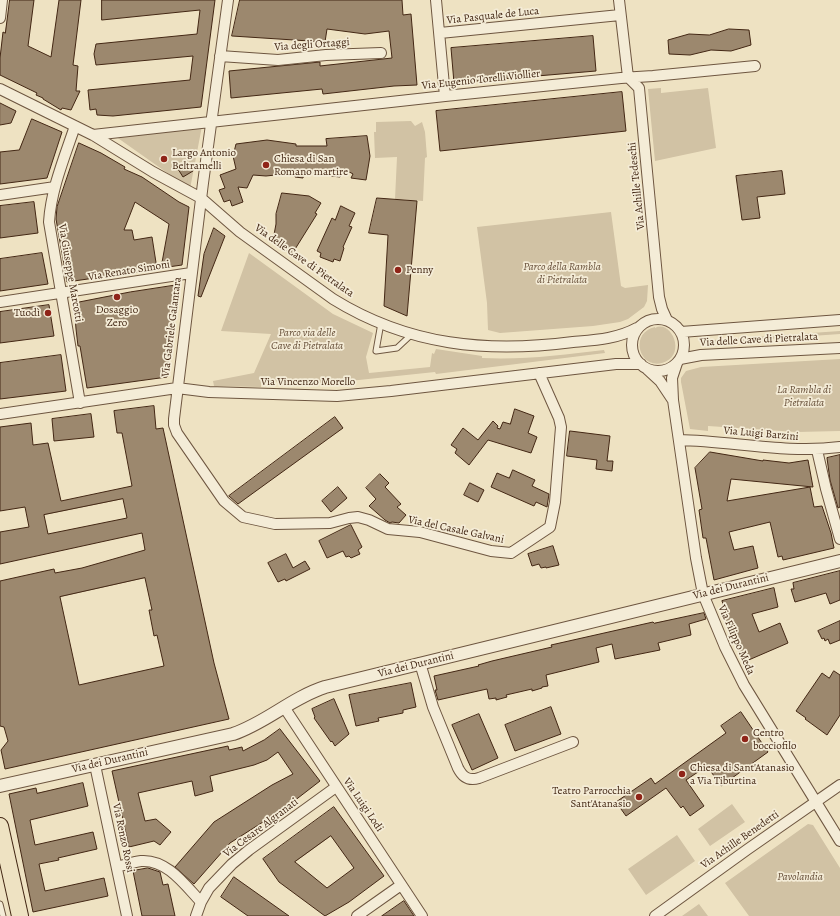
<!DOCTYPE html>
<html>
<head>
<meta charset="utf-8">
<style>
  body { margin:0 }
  canvas { display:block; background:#eee2c2 }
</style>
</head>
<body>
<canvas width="840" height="916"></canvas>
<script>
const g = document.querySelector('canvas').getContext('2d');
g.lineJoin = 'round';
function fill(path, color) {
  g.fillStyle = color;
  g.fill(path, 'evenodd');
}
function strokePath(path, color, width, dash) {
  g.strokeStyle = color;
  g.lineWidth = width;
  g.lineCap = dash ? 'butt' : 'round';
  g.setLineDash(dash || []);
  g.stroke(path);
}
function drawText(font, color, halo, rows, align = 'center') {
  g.font = font + ' Alegreya,serif';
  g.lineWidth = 3.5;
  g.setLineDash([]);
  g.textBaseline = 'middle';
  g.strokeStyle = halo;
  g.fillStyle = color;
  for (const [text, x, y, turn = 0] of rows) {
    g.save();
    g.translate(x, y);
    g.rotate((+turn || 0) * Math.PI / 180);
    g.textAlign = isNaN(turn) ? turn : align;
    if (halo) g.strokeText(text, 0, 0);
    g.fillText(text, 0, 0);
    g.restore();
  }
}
fill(new Path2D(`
  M661,88V93L708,88L716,148L655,161L648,89Z
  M411,121L415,126L422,122L425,132L427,157L425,158L423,201L395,199L397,157L375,158L374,132H376V122Z
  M202,126L190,189L115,136Z
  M611,212L621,286L625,288L648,285L647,301L644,307L628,319L620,322L593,326L500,333L488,330L487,303L477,227Z
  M249,253L333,314L373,333L366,357L369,373L430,367L432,353L434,354L436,349L482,356V358C523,360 563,355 604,350L605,353L436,374L435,372L330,383L261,381V387L214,386L213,381L254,373L271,334L221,331Z
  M655,327V328C671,319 688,356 662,363C639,369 629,333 655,327Z
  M840,331V334L711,343V340Z
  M840,359V431L797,432L708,426V431L690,429L681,382V378L686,371L701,367Z
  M732,804L745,822L710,846L698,829Z
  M808,824L813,825L840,868V916H749L725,883Z
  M677,835L695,861L646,895L628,869Z
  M699,904L708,916H682Z`), '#d1c2a4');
const building = new Path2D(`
  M10,0H34L28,46L51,57L59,0H81L73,65L78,66L76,91H80L71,110L62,108L61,110L43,99V98L36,95L37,93L0,75V58L3,32L5,33Z
  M102,0H215L201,107L113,116L97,115L96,109L90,110L88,90L190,80L193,56L96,65L94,54L96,44L197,34L200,10L102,20Z
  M240,0H402L403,15L411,14L417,85L394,86L323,94L322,89L231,98L229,71L320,62V66L392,58L389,31L365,34L327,29L325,42L232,36Z
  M729,29L749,30L751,45L731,51L711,50L690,55L669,54L668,40L689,34L709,35Z
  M593,36L596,71L454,83L451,48Z
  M622,92L626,131L440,151L436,111Z
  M0,103L16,111L11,123L0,125Z
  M32,119L62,132L47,178L0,184V152L19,150Z
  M367,136L370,156L366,180L351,178L353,174L344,169L340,177L331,176V173H304L303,178L295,177L294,173L266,176L253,175L247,188L238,187L243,202L232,206L230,200L224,202L219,190L225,188L220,175L236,169L233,156L236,144L267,140L296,144V146H327L326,139Z
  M79,143L101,153L125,167L124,169L142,177L179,202L189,207L182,265L161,268L169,224L135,202L124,230H132L134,240L152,237L157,269L67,282L56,219L57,207Z
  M188,163L193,171L183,177L178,169Z
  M782,171L785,194L757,197L760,218L742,220L736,176Z
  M282,193L309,196L321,203L315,213L317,214L292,254L273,240L276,224V214Z
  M377,198L417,201L407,316L384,306L388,235L369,233Z
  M34,202L38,233L0,238V206Z
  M341,206L355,213L349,226L352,227L343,247L344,248L340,261L334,259L333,262L320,257L321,253L317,251L332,218L335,220Z
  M214,228L225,236L201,297L198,296L204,254Z
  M42,253L48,284L0,291V259Z
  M178,285L167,377L87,388L80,346H78L76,329L74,303L130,292Z
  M49,305L54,336L0,343V312Z
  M61,355L66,391L0,399V363Z
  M154,406L156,429L163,428L214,663L229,719L5,769L1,750L8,741L4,727L0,726V581L54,569L55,573L82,568L145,550L142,533L0,564V532L29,527L25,507L0,511V427L31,423L33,445L48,443L61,501L132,486L122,433H117L114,411ZM123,499L127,518L48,534L44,515ZM145,578L152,610H149L154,636L157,635L164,666L79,685L60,597Z
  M515,409L534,416L528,433L537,437L531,453L488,440L469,465L455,453L457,449L451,445L463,428L478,440L493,421L498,426L497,428L500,429L503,422L510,424Z
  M91,414L94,437L54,441L52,419Z
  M335,417L343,428L238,504L229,496Z
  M570,431L610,436L607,461H613L612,471L596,469L597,460L567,456Z
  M710,452L763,461V460L789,463L808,460L813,487L731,479L727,501L810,487L814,507L822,506L831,533L834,548L783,560L782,556L778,557L770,522L729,532L734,550L753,546L758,568L714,580L706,538H703L699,510L702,509L695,468Z
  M840,455V507L838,508L830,480L827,458Z
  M513,470L535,480L532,486L549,494L547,507L536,502L534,506L491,487L497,473L509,478Z
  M380,474L389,483L385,487L401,504L397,507L406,515L399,523L392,522L390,523L385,520L369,506L376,499L366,488Z
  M470,483L484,490L478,502L464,495Z
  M338,487L347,498L331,512L322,501Z
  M351,525L362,547L358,550L360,554L351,558L349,556L346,557L343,551L327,558L319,541Z
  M553,546L559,565L546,568V567L541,568L539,564L532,566L528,554Z
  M286,554L293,568L305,561L310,569L286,581L285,579L278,582L268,563Z
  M840,571V600L830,604L826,593L795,602L791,589H794L793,583Z
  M774,588L778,607L752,614L759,632L780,623L788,643L744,662L720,609L724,607L722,601Z
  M704,613L706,619L689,624L691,635L658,643L660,650L615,659L612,644L596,648L599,662L546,675L548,686L542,687V688L532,691V689L506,695L507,697L496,700V698L489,699L487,689L438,700L435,690H437L434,676L479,666L478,665L492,661L552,647L551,645L653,622L654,623Z
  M840,621V640L830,644L828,639L825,641L824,638L822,639L818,631Z
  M834,671L840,675V715L827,735L805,719L806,718L796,711L822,673L829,678Z
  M411,683L416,707L403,710V713L378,718L379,721L356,726L349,695Z
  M334,699L349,734L335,746L332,741L331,742L314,718L315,717L312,709Z
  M551,707L561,734L515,751L505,725Z
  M741,712L768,752L721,786L707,766L686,780L704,806L690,816L683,806L681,808L666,788L626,816L616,802L651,778L655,784L726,733L721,726Z
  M479,714L498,758L472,770L452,725Z
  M280,729L320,781L285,808L230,843L194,884L175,867L214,822L272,785L293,774L278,752L267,760L254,765L210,776L213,791L195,796L192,781L138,793L145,821L156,819L171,832L160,845L154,841L129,847L112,771L228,746L229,750L242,747L243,751L264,740Z
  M83,783L88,806L30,820L35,845L93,832L97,849L58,858L59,860L39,864L45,891L104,878L108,896L33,912L9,794L36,788L37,793Z
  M334,807L384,876L349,902L325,916L279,882L263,859ZM331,836L354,868L327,888L295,862Z
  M148,868L160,872L163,885L168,884L175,916H142L133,871Z
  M234,877L289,916H248L221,897Z
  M404,901L414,916H382Z`);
fill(building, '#9c886e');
strokePath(building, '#432714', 1);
const service = new Path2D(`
  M381,323L376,351L397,348L412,334
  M0,904L3,916`);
const minor = new Path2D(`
  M228,0L203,183L174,419V425L177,433L224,501L243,517L275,524L330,523L349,518L358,517L369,520L388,529L420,532L491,551L511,553L550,527L555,502L561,427L559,418L539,373
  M436,0L445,96
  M619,0L628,77
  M0,18L2,0
  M440,33L620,15
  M220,56L278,60L326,55L381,53
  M628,77L639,88L659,297L662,309L667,320
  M0,89L93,135L153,172L201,198L240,232L333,299C409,346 487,353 573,342C595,340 617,339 637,328
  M75,126C65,156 51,189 49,222L80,403
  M93,135L445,96L621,78L653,76L755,66
  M0,195L55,187
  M0,302L191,273
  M632 345a26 26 0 1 1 52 0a26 26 0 1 1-52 0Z
  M681,332L840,320
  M680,359L701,355L840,348
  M677,363L672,378L673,400L696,558L703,594L725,647L744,685L840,841
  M647,369L660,381L672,399
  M0,414L177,388L209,392L337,396L391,391L616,364H641
  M679,440C733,441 786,454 840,447
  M817,450L826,489L840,539
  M420,663L433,707L458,768C463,778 469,781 479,778L573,742
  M284,707L422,916
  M95,765L127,916
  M117,867C125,865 133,862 141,861C167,859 185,885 201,902
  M196,916L201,902L209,888L232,864L249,850L336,787
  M357,916L401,885
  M655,916L748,849L840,785`);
const tertiary = new Path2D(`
  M0,786L233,734C266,723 291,698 325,687L840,561`);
const primary = new Path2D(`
  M0,826L20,916`);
strokePath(service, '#6e5640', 7);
strokePath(minor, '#6e5640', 12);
strokePath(tertiary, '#6e5640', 14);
strokePath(primary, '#432714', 18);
strokePath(service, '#f4ecd7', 5);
strokePath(minor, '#f4ecd7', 10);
strokePath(tertiary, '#f4ecd7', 12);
strokePath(primary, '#eee2c2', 16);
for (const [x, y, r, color] of [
  [164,159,4,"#8f2418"],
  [266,165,4,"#8f2418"],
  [398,270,4,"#8f2418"],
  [117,297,4,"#8f2418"],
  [48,313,4,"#8f2418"],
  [745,739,4,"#8f2418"],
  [682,774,4,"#8f2418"],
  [639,797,4,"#8f2418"]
]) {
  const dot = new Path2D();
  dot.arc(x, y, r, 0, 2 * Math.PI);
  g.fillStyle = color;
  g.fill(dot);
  strokePath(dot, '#f4ecd7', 1.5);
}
drawText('11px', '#432714', '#f4ecd7', [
  ["Via Pasquale de Luca",493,16,-6],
  ["Via degli Ortaggi",312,45,-4],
  ["Via Eugenio Torelli Viollier",481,80,-6],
  ["Via Achille Tedeschi",637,186,-96],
  ["Via delle Cave di Pietralata",304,261,35],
  ["Via Renato Simoni",129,271,-9],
  ["Via Giuseppe Marcotti",70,273,80],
  ["Via Gabriele Galantara",172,327,-83],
  ["Via delle Cave di Pietralata",759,340,-3],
  ["Via Vincenzo Morello",308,382],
  ["Via Luigi Barzini",761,434,5],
  ["Via del Casale Galvani",456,530,12],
  ["Via dei Durantini",731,587,-14],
  ["Via Filippo Meda",736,640,66],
  ["Via dei Durantini",416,665,-14],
  ["Via dei Durantini",110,761,-13],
  ["Via Luigi Lodi",363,805,56],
  ["Via Cesare Algranati",261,828,-37],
  ["Via Renzo Rossi",123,838,78],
  ["Via Achille Benedetti",740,840,-35]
]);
drawText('11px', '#432714', '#f4ecd7', [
  ["Largo Antonio",172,153],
  ["Beltramelli",172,166],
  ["Chiesa di San",274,159],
  ["Romano martire",274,172],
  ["Penny",406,270],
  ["Dosaggio",117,310,"center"],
  ["Zero",117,323,"center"],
  ["Tuodì",40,313,"right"],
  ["Centro",753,733],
  ["bocciofilo",753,746],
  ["Chiesa di Sant'Atanasio",690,768],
  ["a Via Tiburtina",690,781],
  ["Teatro Parrocchia",631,791,"right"],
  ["Sant'Atanasio",631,804,"right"]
], 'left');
drawText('italic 11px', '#664e38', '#f4ecd7', [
  ["Parco della Rambla",562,267],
  ["di Pietralata",562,280],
  ["Parco via delle",307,333],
  ["Cave di Pietralata",307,346],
  ["La Rambla di",804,390],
  ["Pietralata",804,403],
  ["Pavolandia",800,877]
]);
</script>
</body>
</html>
